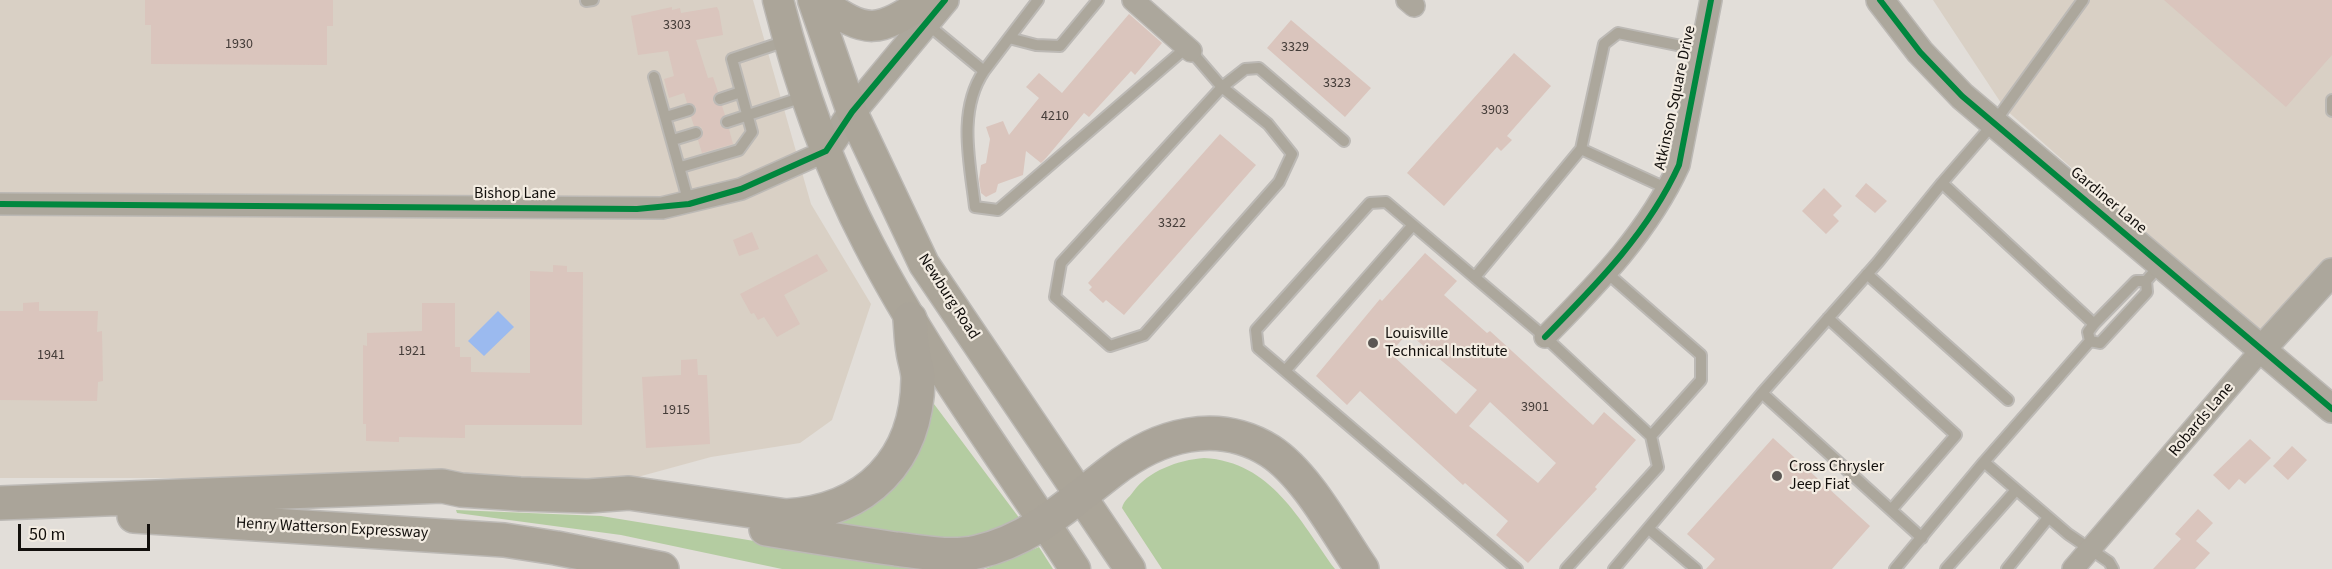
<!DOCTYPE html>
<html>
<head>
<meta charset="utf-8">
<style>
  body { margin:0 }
  #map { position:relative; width:2332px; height:569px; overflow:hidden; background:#e2ded9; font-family:"Source Sans 3",sans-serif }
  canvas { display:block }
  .scale { position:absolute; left:18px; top:524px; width:132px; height:27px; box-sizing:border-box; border:3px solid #120f0c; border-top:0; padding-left:8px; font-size:18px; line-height:21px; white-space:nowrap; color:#120f0c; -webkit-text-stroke:4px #f3ece2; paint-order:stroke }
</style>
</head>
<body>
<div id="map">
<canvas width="2332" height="569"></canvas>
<div class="scale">50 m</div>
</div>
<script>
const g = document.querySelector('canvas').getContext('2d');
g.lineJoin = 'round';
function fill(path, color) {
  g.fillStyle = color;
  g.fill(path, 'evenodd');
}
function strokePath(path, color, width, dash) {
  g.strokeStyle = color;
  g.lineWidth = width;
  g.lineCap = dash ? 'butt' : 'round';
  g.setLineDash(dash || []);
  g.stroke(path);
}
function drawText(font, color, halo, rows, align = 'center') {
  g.font = font + ' "Source Sans 3",sans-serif';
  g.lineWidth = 4.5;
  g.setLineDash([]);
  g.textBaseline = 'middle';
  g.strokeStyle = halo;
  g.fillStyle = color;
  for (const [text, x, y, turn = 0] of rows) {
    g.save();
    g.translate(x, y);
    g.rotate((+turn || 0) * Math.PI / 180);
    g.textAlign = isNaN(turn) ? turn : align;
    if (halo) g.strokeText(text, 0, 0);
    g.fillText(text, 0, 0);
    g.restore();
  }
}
fill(new Path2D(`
  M0,0H753L811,204L871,304L832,420L800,443L711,457L634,478H0Z
  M1933,0H2332V267L2265,339L2005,109Z`), '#d9d0c5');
fill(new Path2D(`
  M931,400L1023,523L979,543L828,527Z
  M1204,458C1272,462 1299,520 1335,569H1162L1122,508C1124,500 1129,498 1133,492C1148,471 1178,460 1204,458Z
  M456,510L601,516L926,569H782L621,535L457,513Z
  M1039,547L1053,569H985Z`), '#b4cca1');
fill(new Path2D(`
  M498,311L514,327L484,356L468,341Z`), '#9bbaef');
fill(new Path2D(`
  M145,0H333V26H327V65L151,64V25H145Z
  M2164,0H2332V55L2286,107Z
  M672,7V10L680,8L681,13L717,7L719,11L723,35L696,40L708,78L713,77L718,92L713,97V102L722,106L725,115L720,120V125L729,129L733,144L702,153L698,140L703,131L701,127L694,126L691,117L696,112V107L687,103L684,93L669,98L664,79L674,76L668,51L638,55L631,16Z
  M1129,14L1162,43L1135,75L1131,71L1089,117L1084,113L1046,158L1041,163L1026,151L1023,175L998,184L996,192L986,197L981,193L979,179L981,165L986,163L990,139L986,127L1003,121L1009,135L1039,98L1026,87L1039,73L1062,93Z
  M1291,20L1371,88L1345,117L1267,48Z
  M1514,53L1551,86L1507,136L1512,140L1501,151L1497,147L1444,206L1407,173Z
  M1220,134L1256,165L1124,315L1106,300L1103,303L1089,290L1092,287L1088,283Z
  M1866,183L1887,201L1875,213L1855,196Z
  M1824,188L1842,206L1833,215L1839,221L1826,234L1802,211Z
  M752,232L759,249L739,256L733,240Z
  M1425,253L1457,281L1444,295L1487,333L1490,331L1593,425L1604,412L1636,440L1595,487L1597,489L1528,563L1496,535L1508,521L1465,483L1463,485L1360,391L1347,405L1316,376L1380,299L1382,301ZM1408,333L1477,390L1456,414L1390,353ZM1490,402L1556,463L1538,483L1469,426Z
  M817,254L828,271L784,295L800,324L777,337L764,317L758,320L754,313L751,314L740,294Z
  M553,265L567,266V272H583L582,425H465V438L399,437V442L366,441V424H363V345L367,346V333L422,331V303H455V347H460V357H471V372L530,373V271L553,272Z
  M39,302V311H98L97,332L102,331L103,381L98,382L97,401L0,400V311H23V303Z
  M697,359L698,375H707L710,444L646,448L642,377L681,375V360Z
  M1773,438L1870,526L1832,569H1706L1715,559L1687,534Z
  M2250,439L2271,458L2245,484L2239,479L2229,490L2213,475Z
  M2292,446L2307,460L2288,480L2273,466Z
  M2198,509L2213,523L2196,541L2210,553L2195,569H2153L2181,539L2175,534Z`), '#dac5bd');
const service = new Path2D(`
  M2083,0L1994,123L1942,183L2094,324
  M586,1L593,0
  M926,23L984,71L1009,38L1036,45L1060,46L1098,0
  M1009,38L1038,0
  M1191,51L1222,87L1268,124L1292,154L1279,182L1144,335L1110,346L1055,297L1061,263L1222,87L1245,69L1259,68L1344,141
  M984,71C957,111 970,163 975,207L998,210L1187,47
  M654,77L689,203
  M720,99L741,92
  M2332,100V111
  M666,117L689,110
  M727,122L803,97
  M673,140L696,133
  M1581,149L1668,189
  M681,167L739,150L752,132L732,59L786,41
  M1867,274L2008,400
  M1475,277L1581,149L1604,44L1618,33L1701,50
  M1828,318L1956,435L1891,510
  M2090,341L2100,343L2147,292L2146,281L2161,264
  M2090,341L2088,332L2094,324L2136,281H2146
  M1285,371L1413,225
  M1762,393L1922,538
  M1984,462L2068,534L2109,562L2113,569
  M1649,529L1696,569
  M1517,569L1258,348L1256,330L1370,203L1386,202L1545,337L1651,436
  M1566,569L1658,467L1651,436L1701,380V355L1606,272
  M1614,569L1762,393L1878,262L1942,183
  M1895,569L1984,462L2090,341
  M1946,569L2016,490
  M2007,569L2048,518`);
const minor = new Path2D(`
  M1133,0L1191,51
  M1407,0L1414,6
  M0,204L662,208L741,189L826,151
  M1545,337C1596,285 1648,233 1679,165L1711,0
  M2073,569L2262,349`);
const tertiary = new Path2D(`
  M1880,0L1920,52L1962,96L2332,409
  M826,151L852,112L945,0
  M2262,349L2332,272`);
const secondary = new Path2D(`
  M778,0C799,83 828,166 868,243C927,357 1005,461 1075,569
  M813,0L852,112L924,264L1130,569
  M818,0C869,36 876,33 928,0`);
const motorway = new Path2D(`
  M0,503L442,486L461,490L520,494L588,496L629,493L786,516C867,511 917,460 918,379C918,369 914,360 913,351C911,341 911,330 910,319
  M134,516L504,540L556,548L662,569
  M766,529C810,536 853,543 896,549C922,552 951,558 977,552C1031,540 1069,504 1112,471C1158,435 1217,418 1270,451C1307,475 1337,533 1362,569`);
strokePath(service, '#bcb9b5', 14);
strokePath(minor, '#bcb9b5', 24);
strokePath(tertiary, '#bcb9b5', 30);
strokePath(secondary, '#bcb9b5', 33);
strokePath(motorway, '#bcb9b5', 36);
strokePath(service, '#aca79c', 10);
strokePath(minor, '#aca79c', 21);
strokePath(tertiary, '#aca79c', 27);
strokePath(secondary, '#aba599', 30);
strokePath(motorway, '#aaa499', 33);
strokePath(new Path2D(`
  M1880,0L1920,52L1962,96L2332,409
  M0,204L637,209L689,204L741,189L826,151L852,112L945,0
  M1545,337C1596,285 1648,233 1679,165L1711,0`), '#00873e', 6);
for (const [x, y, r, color] of [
  [1373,343,6,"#5b5754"],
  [1777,476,6,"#5b5754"]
]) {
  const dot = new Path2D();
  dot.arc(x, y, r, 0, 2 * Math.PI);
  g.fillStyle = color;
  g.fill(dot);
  strokePath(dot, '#f3ece2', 2);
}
drawText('14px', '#443c38', null, [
  ["3303",677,26],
  ["1930",239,45],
  ["3329",1295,48],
  ["3323",1337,84],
  ["3903",1495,111],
  ["4210",1055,117],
  ["3322",1172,224],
  ["1921",412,352],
  ["1941",51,356],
  ["3901",1535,408],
  ["1915",676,411]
]);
drawText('16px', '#120f0c', '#f3ece2', [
  ["Atkinson Square Drive",1676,98,-78],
  ["Bishop Lane",515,194],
  ["Gardiner Lane",2108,201,40],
  ["Newburg Road",948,297,57],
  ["Robards Lane",2202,420,-50],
  ["Henry Watterson Expressway",332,529,3]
]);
drawText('16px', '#120f0c', '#f3ece2', [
  ["Louisville",1385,334],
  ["Technical Institute",1385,352],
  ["Cross Chrysler",1789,467],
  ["Jeep Fiat",1789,485]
], 'left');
</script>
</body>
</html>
